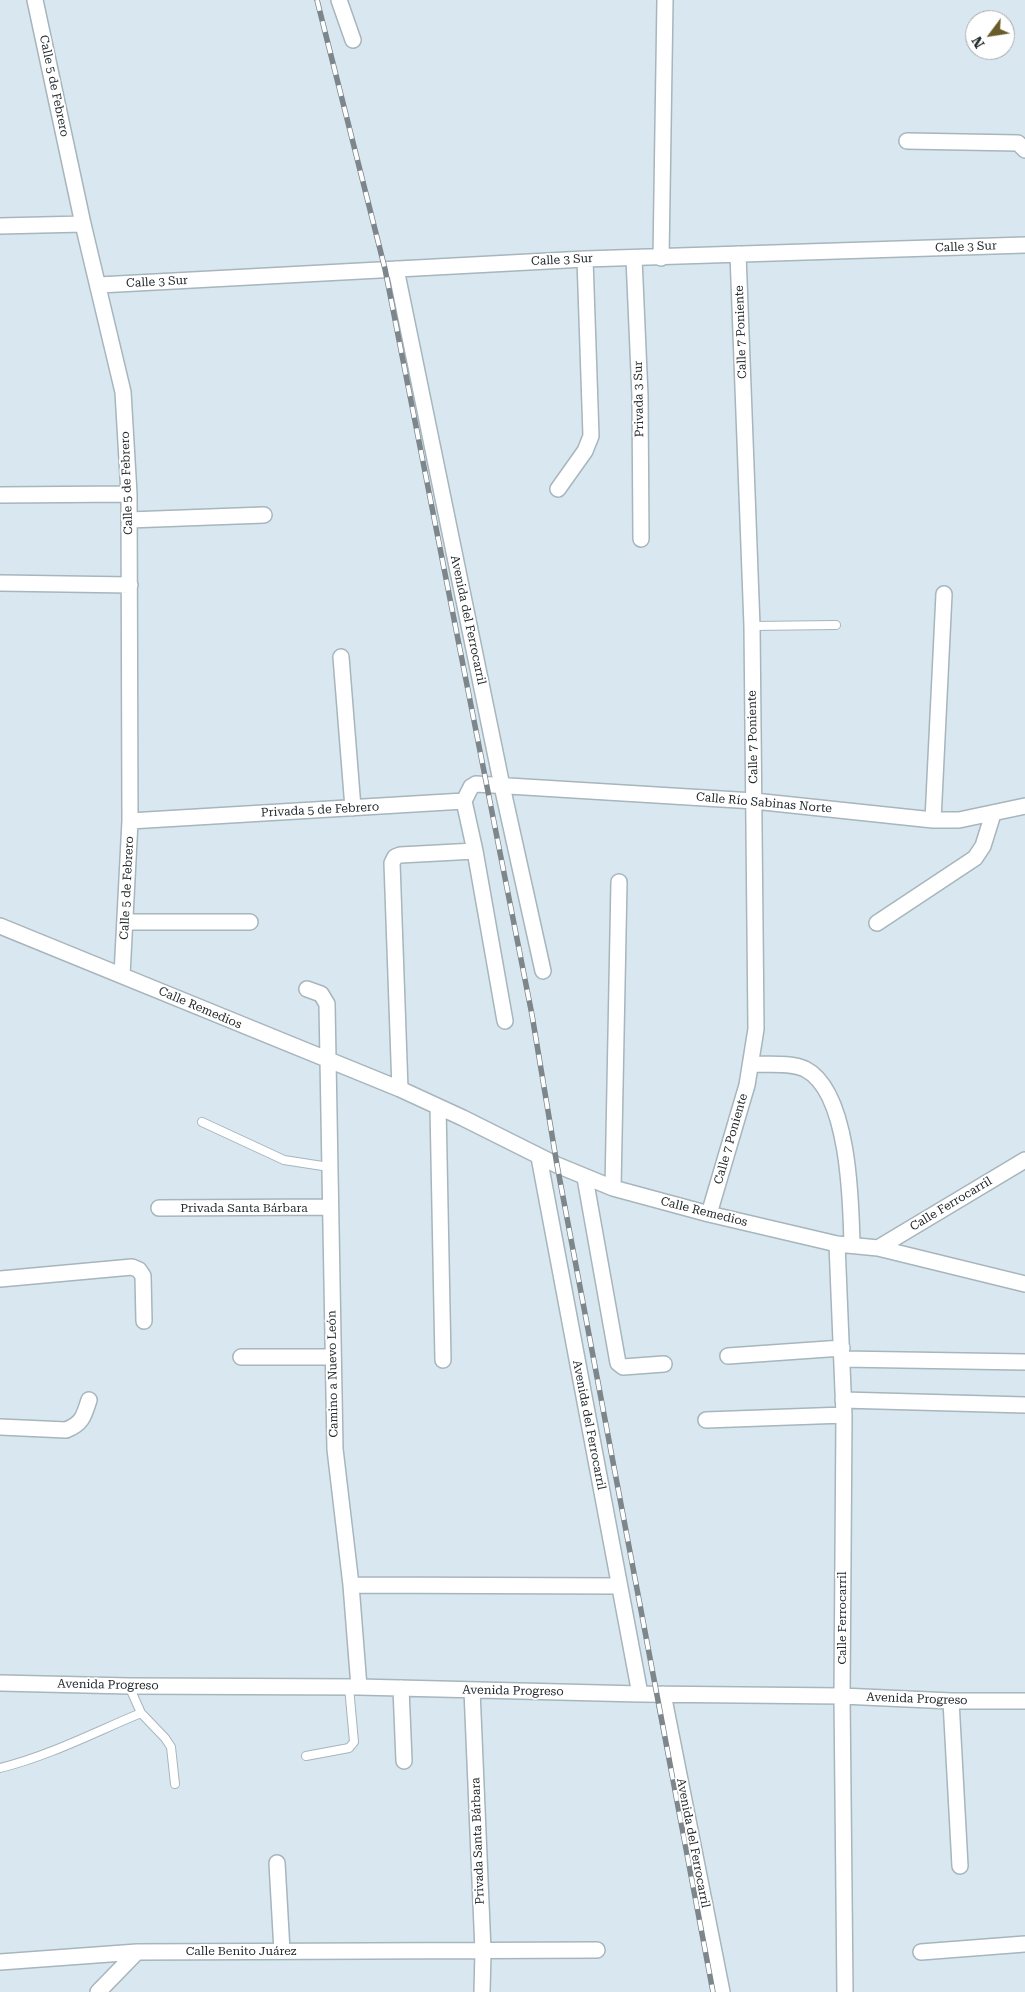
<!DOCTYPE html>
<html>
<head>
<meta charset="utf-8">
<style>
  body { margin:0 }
  #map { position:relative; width:1025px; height:1992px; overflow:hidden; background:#d9e8f0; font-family:"Roboto Serif",serif }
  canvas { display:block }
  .north { position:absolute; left:965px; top:10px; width:50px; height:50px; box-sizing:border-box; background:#fff; border:1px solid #a7a9ab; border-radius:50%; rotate:239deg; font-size:14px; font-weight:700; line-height:20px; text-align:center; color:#23292c }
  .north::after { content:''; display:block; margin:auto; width:18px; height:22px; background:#695c29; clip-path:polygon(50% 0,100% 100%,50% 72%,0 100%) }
</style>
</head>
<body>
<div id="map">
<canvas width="1025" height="1992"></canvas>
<div class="north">N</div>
</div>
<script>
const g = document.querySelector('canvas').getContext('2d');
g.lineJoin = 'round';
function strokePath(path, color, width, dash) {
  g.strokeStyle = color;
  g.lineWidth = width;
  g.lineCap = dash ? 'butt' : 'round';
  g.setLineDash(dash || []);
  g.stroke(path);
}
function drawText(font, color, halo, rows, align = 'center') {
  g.font = font + ' "Roboto Serif",serif';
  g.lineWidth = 4;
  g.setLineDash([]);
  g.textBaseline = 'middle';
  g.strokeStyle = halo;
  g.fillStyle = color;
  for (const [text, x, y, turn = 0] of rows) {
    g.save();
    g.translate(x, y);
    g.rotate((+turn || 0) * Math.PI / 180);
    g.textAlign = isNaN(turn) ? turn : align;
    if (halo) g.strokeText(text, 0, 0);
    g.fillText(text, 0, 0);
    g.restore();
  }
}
const lane = new Path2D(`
  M752,626L836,625
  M202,1122L284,1160L329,1167
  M129,1686L141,1713L165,1738L171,1747L175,1784
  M306,1756L349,1748L354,1742L349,1687
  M0,1768C49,1756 95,1732 141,1713`);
const street = new Path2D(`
  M35,0L83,224L123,392L129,494L130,821L122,975
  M339,0L353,40
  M907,141L1018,143L1025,150
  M0,226L83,224
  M634,258L640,396L641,539
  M661,258L665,0
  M396,269L502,786L543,971
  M99,285L585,259L1025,245
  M558,489L585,451L591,436L585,259
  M0,495L129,494
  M129,520L264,515
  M0,583L130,585
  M341,657L353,808
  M464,801L475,851L505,1021
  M933,820L944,594
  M130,821L464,801L471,787L476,784L754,801L933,820H959L1025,806
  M125,922H250
  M877,923L975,858L983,846L993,814
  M0,926L400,1089L463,1118L557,1165L613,1188L709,1214L837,1244L878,1248L1025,1284
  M307,989L321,994L327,1004L335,1449L351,1585L359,1687
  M752,1064C768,1065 790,1062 805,1069C849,1091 851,1201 852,1245
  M400,1089L392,863L395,857L400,855L475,851
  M438,1107L443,1360
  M539,1157L640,1694
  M585,1178L618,1363L623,1367L664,1364
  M613,1188L619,882
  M159,1208L329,1207
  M709,1214L747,1085L756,1029L752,626L738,254
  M837,1244L844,1415L842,1696L845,1992
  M878,1248L1025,1160
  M0,1279L132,1267L139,1270L143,1276L144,1321
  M728,1356L842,1348
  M241,1357H333
  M842,1359L1025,1362
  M843,1400L1025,1405
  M706,1420L844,1415
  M0,1427L66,1430C82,1424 84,1416 89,1400
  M351,1585L619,1586
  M0,1683L129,1686L359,1687L640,1694L842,1696L951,1701H1025
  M401,1688L404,1761
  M472,1690L483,1951L482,1992
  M663,1694L722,1992
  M951,1701L960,1866
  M277,1863L282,1951
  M921,1952L1025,1944
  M0,1962L137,1952L597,1950
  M98,1992L137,1952`);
strokePath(lane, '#a7b5bc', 10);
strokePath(street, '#a7b5bc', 18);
strokePath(lane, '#fff', 8);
strokePath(street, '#fff', 15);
const rail = new Path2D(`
  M317,0L385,269L532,1015L557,1165L713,1992`);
strokePath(rail, '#7c868b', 5.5);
strokePath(rail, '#fff', 4, [11]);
drawText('12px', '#23292c', '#fff', [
  ["Calle 5 de Febrero",54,86,78],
  ["Calle 3 Sur",966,247,-2],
  ["Calle 3 Sur",562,260,-3],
  ["Calle 3 Sur",157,282,-3],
  ["Calle 7 Poniente",741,332,-92],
  ["Privada 3 Sur",639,399,-91],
  ["Calle 5 de Febrero",127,483,-92],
  ["Avenida del Ferrocarril",468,620,78],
  ["Calle 7 Poniente",753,737,-91],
  ["Calle Río Sabinas Norte",764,803,5],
  ["Privada 5 de Febrero",320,810,-3],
  ["Calle 5 de Febrero",127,888,-87],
  ["Calle Remedios",200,1008,23],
  ["Calle 7 Poniente",731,1139,-74],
  ["Calle Ferrocarril",951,1204,-31],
  ["Privada Santa Bárbara",244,1208],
  ["Calle Remedios",704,1212,14],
  ["Camino a Nuevo León",333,1374,-91],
  ["Avenida del Ferrocarril",589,1425,79],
  ["Calle Ferrocarril",842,1618,-90],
  ["Avenida Progreso",108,1685,1],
  ["Avenida Progreso",513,1691,1],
  ["Avenida Progreso",917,1699,2],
  ["Privada Santa Bárbara",478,1841,-92],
  ["Avenida del Ferrocarril",693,1843,79],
  ["Calle Benito Juárez",241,1951]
]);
</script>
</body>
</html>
